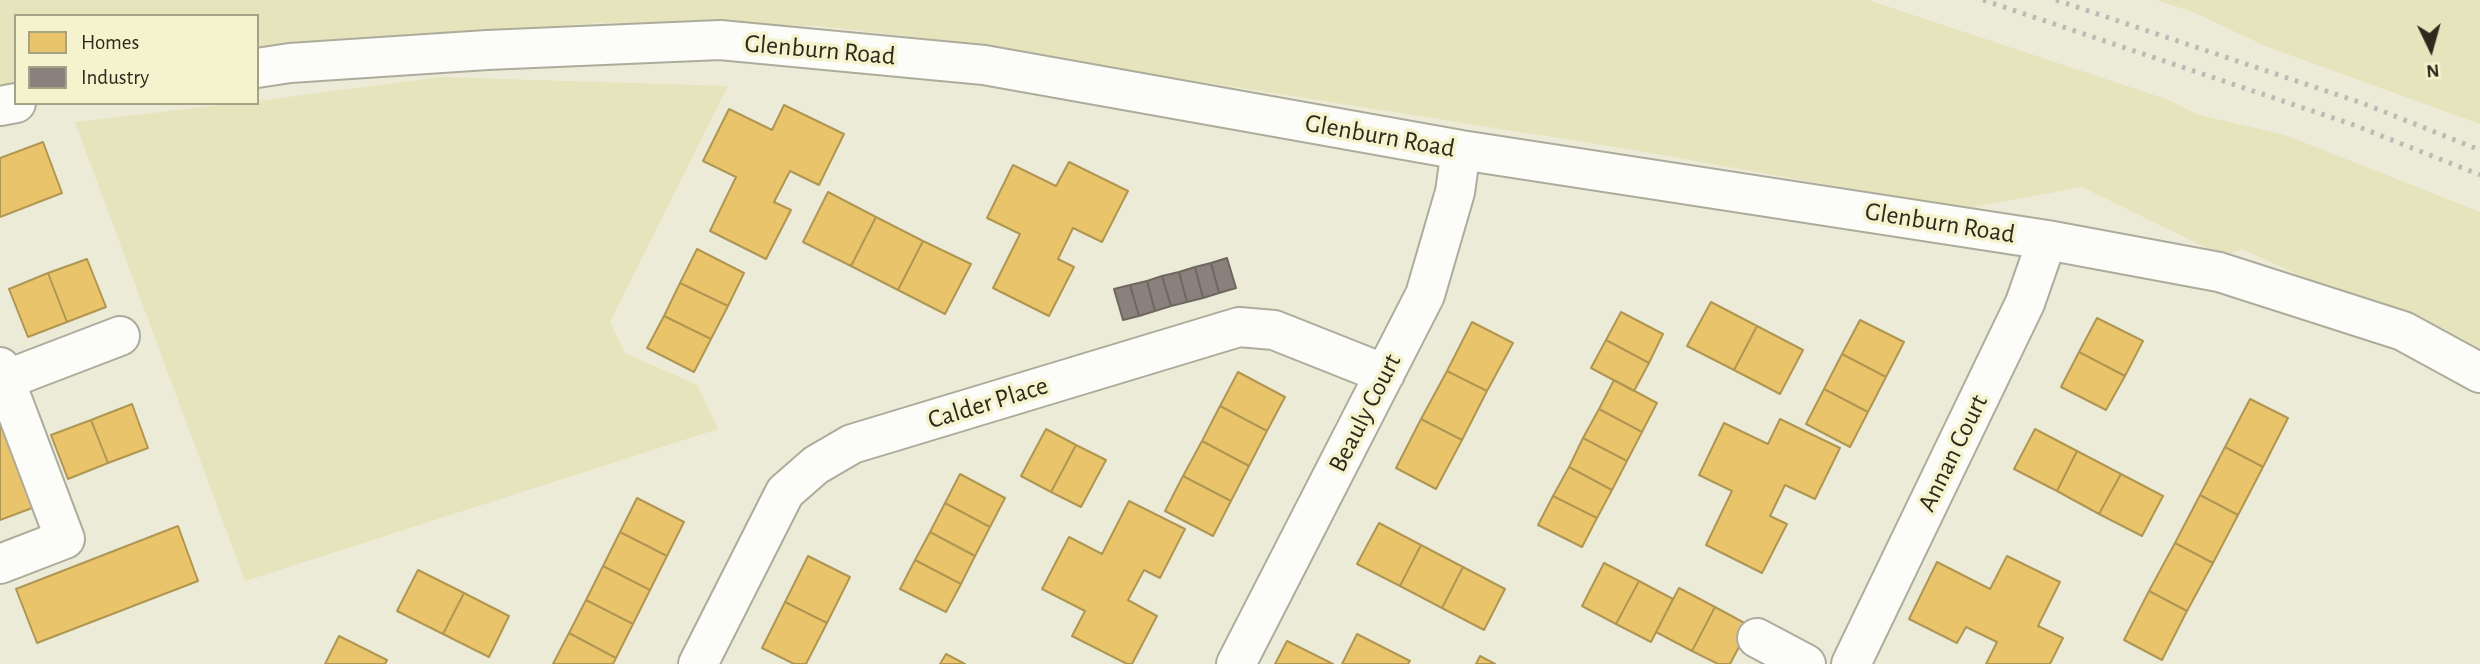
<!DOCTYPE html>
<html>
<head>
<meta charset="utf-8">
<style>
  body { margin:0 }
  #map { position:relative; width:2480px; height:664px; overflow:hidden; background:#ecebd7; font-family:"Alegreya Sans",sans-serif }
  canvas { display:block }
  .legend { position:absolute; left:14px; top:14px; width:245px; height:91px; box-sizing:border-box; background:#f5f3ce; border:2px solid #a4a387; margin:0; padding:9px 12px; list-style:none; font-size:21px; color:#2b2a1c }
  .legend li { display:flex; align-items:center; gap:14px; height:35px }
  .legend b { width:35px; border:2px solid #a4a387 }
  .north { position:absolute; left:2396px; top:14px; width:70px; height:70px; -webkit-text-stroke:5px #f5f3ce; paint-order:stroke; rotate:175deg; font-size:19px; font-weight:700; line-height:28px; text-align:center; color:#2b2a1c }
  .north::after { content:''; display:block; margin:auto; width:24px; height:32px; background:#2b2a1c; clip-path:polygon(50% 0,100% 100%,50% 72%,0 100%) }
</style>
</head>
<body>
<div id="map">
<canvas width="2480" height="664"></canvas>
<ul class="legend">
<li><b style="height:19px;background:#e9c46a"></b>Homes</li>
<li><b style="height:19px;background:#8a817c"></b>Industry</li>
</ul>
<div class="north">N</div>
</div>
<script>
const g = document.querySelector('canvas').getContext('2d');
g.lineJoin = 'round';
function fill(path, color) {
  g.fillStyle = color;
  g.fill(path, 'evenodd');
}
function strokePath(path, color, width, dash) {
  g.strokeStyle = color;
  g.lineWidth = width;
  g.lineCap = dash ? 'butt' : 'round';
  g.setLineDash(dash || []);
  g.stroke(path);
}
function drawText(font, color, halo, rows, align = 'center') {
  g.font = font + ' "Alegreya Sans",sans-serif';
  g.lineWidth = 7;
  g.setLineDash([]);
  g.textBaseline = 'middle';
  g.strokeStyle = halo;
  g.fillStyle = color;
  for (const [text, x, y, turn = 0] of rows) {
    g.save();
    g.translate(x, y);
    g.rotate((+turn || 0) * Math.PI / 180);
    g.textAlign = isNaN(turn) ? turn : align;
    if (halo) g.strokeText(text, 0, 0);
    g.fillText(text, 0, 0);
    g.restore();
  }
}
fill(new Path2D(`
  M0,0H1868L2169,100L2199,115L2285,135L2480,212V358L2242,249L2223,256L2082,187L1963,209L1634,150L931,39L819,26L599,23L257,47V16H16V86L0,89Z
  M2156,0H2480V124L2265,46L2193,12Z
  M440,77L728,86L610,322L625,353L697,385L718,429L245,581L75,122L237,103H257V101Z`), '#e6e4bc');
const homes = new Path2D(`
  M784,105L844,134L819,185L790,171L774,202L791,210L766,259L710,231L736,177L703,161L729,109L772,130Z
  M43,142L62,193L0,217V158Z
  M1069,162L1128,191L1102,242L1073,228L1058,259L1074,267L1049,316L993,288L1020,234L987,218L1013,165L1056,186Z
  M828,192L876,217L851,266L803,242Z
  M876,217L923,241L898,290L851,266Z
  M923,241L971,264L945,314L898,290Z
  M697,249L744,273L728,306L680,283Z
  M87,259L106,307L67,322L48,273Z
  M48,273L67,322L28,337L9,289Z
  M680,283L728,306L711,339L664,316Z
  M1711,302L1757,326L1734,370L1687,346Z
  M1621,312L1663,334L1649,363L1606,340Z
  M664,316L711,339L694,372L647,348Z
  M2097,318L2143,341L2125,376L2079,352Z
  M1860,320L1904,342L1886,377L1842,354Z
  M1472,322L1513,343L1487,391L1447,371Z
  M1757,326L1803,350L1780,394L1734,370Z
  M1606,340L1649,363L1634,391L1591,368Z
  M2079,352L2125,376L2106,410L2061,387Z
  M1842,354L1886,377L1868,412L1824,389Z
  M1447,371L1487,391L1462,440L1421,419Z
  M1238,372L1285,397L1267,431L1220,406Z
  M1614,380L1657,403L1642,432L1599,409Z
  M1824,389L1868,412L1850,447L1806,424Z
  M2250,399L2288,418L2263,467L2225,447Z
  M0,400L40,505L0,520Z
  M132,404L148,448L108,463L91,420Z
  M1220,406L1267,431L1249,466L1202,441Z
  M1599,409L1642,432L1627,461L1583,438Z
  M1421,419L1462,440L1436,489L1396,468Z
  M1780,419L1840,448L1815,499L1785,485L1770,516L1787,524L1762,573L1706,545L1732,491L1699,475L1724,423L1768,444Z
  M91,420L108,463L68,479L51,435Z
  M1046,429L1076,445L1051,492L1021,476Z
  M2035,429L2077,451L2057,491L2014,469Z
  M1583,438L1627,461L1612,490L1569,467Z
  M1202,441L1249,466L1231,501L1183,476Z
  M1076,445L1106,460L1081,507L1051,492Z
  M2225,447L2263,467L2238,515L2200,495Z
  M2077,451L2121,474L2099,514L2057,491Z
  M1569,467L1612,490L1597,518L1553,496Z
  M960,474L1005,498L990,527L945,503Z
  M2121,474L2163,496L2142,536L2099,514Z
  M1183,476L1231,501L1213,536L1165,511Z
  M2200,495L2238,515L2213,563L2175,543Z
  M1553,496L1597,518L1582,547L1538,525Z
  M637,498L684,522L667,556L620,532Z
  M1129,501L1185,529L1160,578L1144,570L1128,600L1157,616L1132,664H1127L1072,636L1085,611L1042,589L1069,537L1102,554Z
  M945,503L990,527L975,556L930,532Z
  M1379,523L1421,545L1400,586L1357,564Z
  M178,526L198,581L37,643L16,589Z
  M620,532L667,556L650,590L603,566Z
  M930,532L975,556L961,584L915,560Z
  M2175,543L2213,563L2187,611L2149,591Z
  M1421,545L1463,567L1442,608L1400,586Z
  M808,556L850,577L827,623L785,602Z
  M2007,556L2060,582L2038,626L2063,638L2050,664H1986L1997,642L1966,627L1957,643L1909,619L1937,562L1990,589Z
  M915,560L961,584L946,612L900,589Z
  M1604,563L1639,581L1616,624L1582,606Z
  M603,566L650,590L633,624L586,600Z
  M1463,567L1505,589L1484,630L1442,608Z
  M418,570L464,593L443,634L397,611Z
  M1639,581L1673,599L1651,642L1616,624Z
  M1679,588L1715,607L1692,651L1656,632Z
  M2149,591L2187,611L2162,660L2124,640Z
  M464,593L509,616L489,657L443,634Z
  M586,600L633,624L616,658L569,633Z
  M785,602L827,623L806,664H794L762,648Z
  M1715,607L1750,626L1730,664H1718L1692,651Z
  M569,633L616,658L613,664H553Z
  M1357,634L1410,661L1408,664H1342Z
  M339,636L387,660L385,664H325Z
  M1287,641L1333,664H1275Z
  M946,654L965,664H940Z
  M1480,656L1495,664H1476Z`);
fill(homes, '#e9c46a');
strokePath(homes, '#b09653', 2);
const industry = new Path2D(`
  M1227,258L1236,288L1219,293L1211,263Z
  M1211,263L1219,293L1203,298L1195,267Z
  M1195,267L1203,298L1187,302L1179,272Z
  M1179,272L1187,302L1171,306L1162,276Z
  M1162,276L1171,306L1155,311L1147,281Z
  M1147,281L1155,311L1139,316L1130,285Z
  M1130,285L1139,316L1123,320L1114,289Z`);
fill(industry, '#8a817c');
strokePath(industry, '#6e675f', 2);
const minor = new Path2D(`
  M257,68L290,63L487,50L720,40L984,65L1461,150L2047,240L2219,272L2403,331L2480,373
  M0,106L16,103
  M0,367L65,539L0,564
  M5,380L120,336
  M1757,638L1806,664
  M698,664L785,492L816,465L852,444L1239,327L1274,330L1385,374
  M1236,664L1425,295L1455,192L1461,150
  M1851,664L2025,303L2047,240`);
strokePath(minor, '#adac9c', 42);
strokePath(minor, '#fcfcf9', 38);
strokePath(new Path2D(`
  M1983,0L2354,125L2480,175
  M2056,0L2362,103L2480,150`), '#bbbbb6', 5, [3.5, 7]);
drawText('26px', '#2b2a1c', '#f5f3ce', [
  ["Glenburn Road",820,50,5],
  ["Glenburn Road",1380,136,10],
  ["Glenburn Road",1940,223,9],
  ["Calder Place",988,403,-17],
  ["Beauly Court",1365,413,-63],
  ["Annan Court",1953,453,-64]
]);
</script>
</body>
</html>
